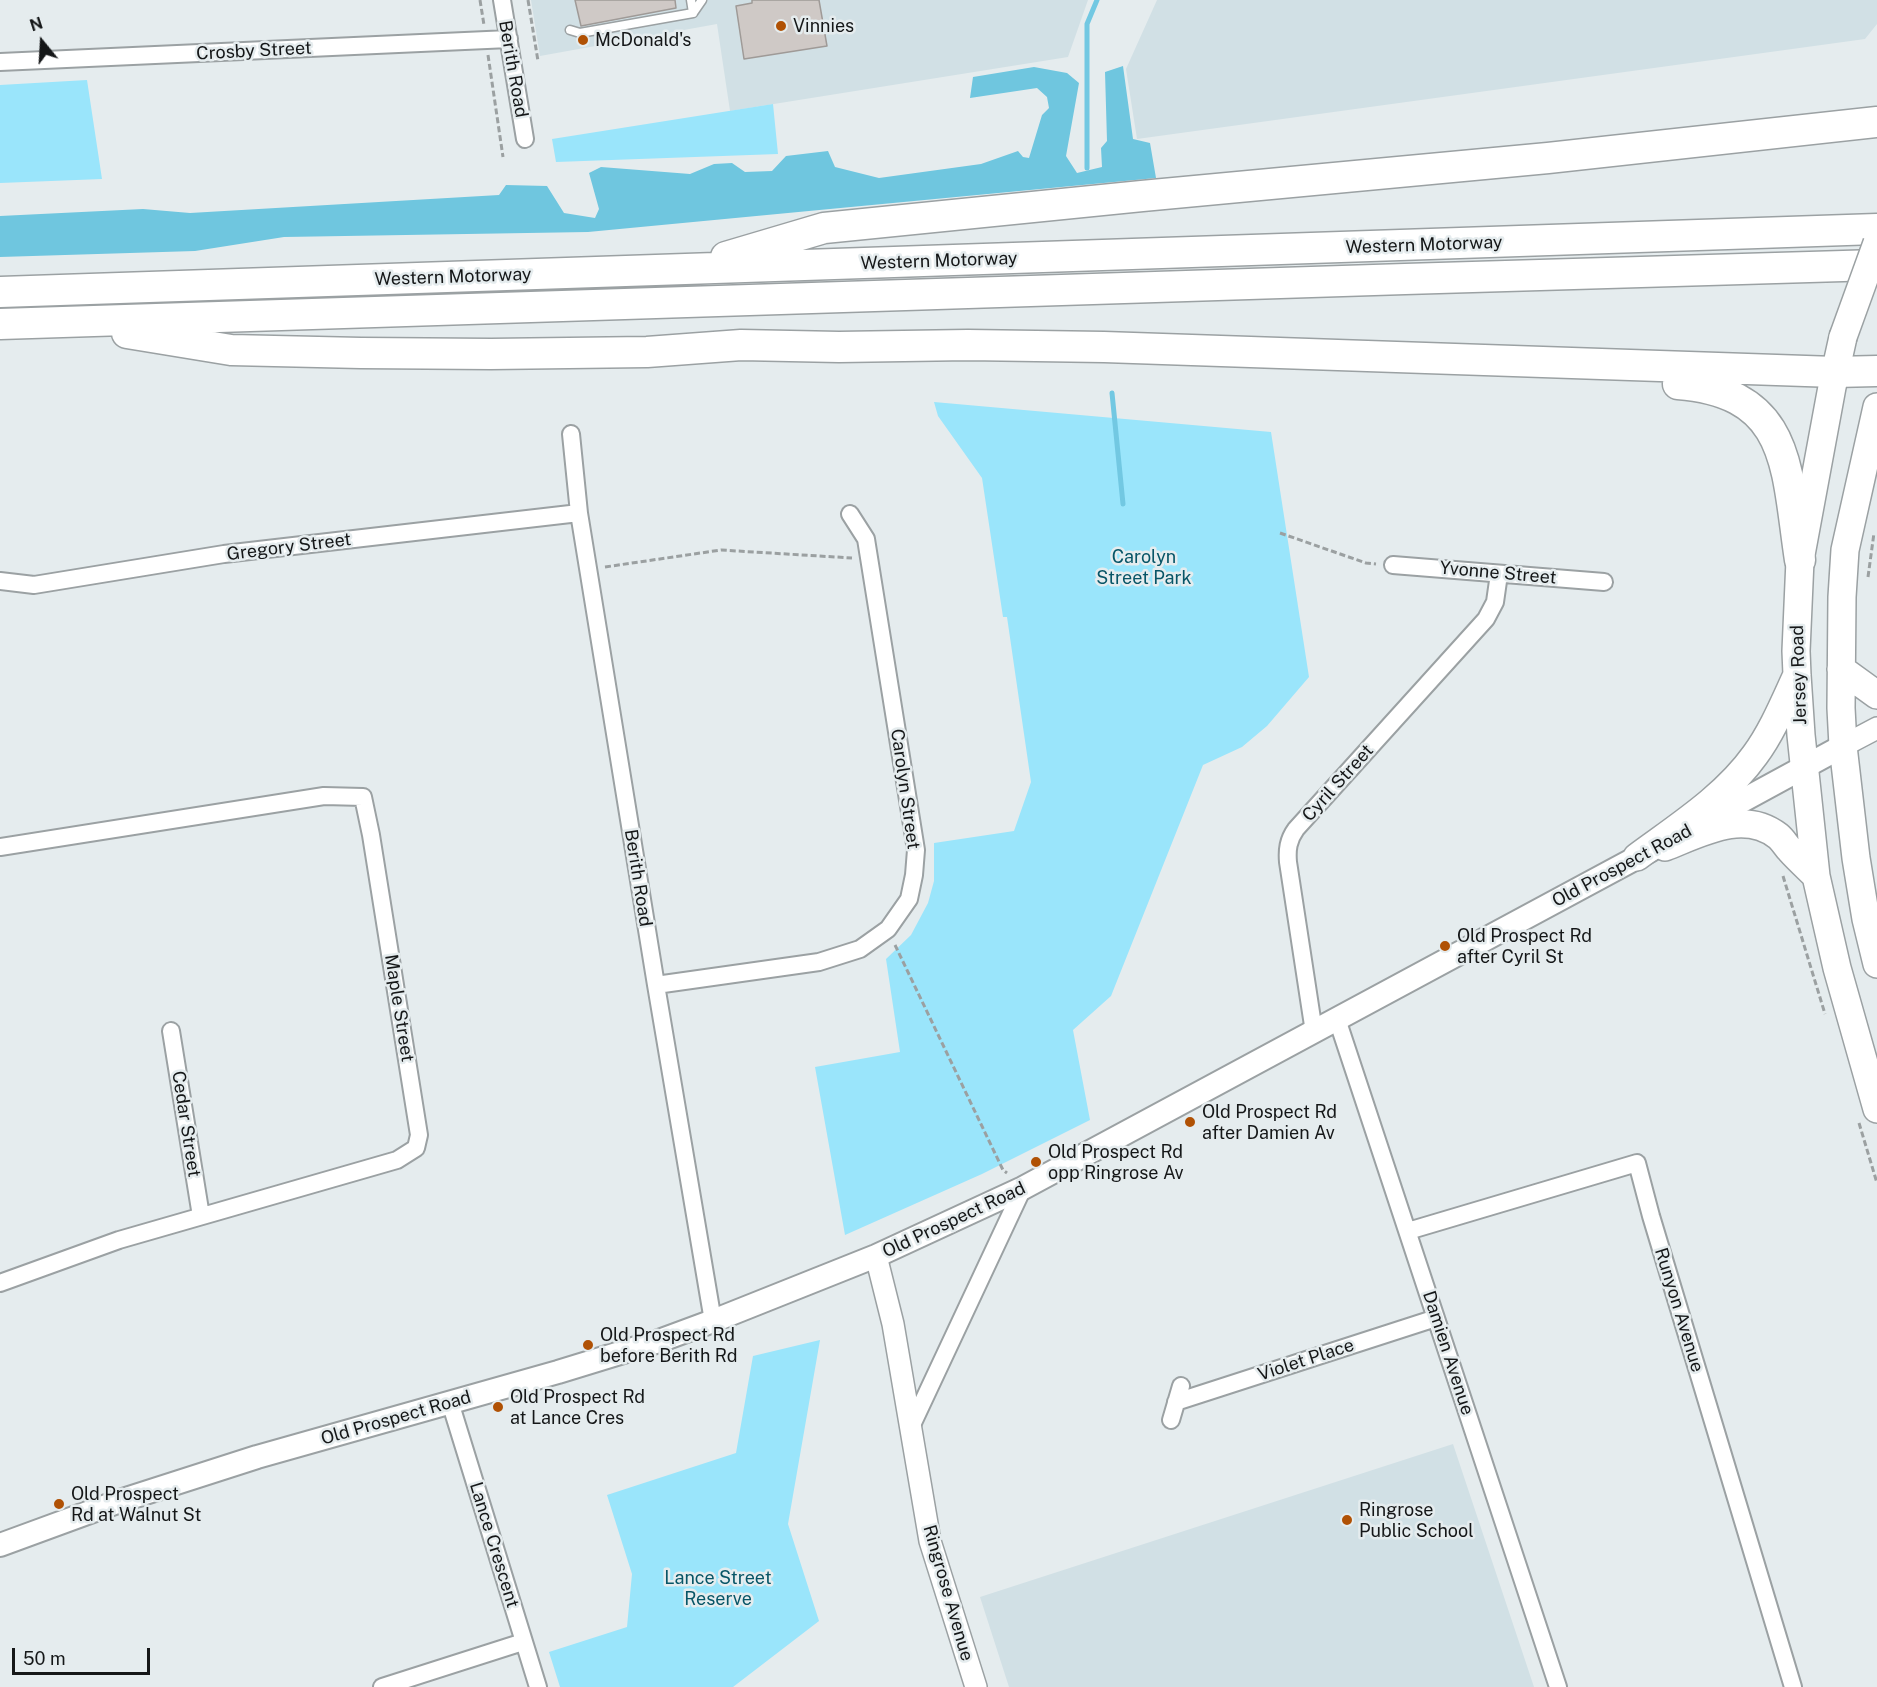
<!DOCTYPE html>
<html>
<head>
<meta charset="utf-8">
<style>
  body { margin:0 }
  #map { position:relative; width:1877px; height:1687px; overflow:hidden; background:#e5ecee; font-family:"Public Sans",sans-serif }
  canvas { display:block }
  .north { position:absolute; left:12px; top:12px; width:60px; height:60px; -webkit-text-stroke:4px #e5ecee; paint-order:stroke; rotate:342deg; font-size:16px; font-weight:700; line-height:24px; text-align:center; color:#151718 }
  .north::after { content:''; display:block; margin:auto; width:21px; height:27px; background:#151718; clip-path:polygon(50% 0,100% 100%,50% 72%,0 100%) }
  .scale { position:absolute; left:12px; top:1648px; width:138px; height:27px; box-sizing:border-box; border:3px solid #151718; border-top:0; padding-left:8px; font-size:18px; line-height:21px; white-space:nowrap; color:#151718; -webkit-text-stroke:4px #e5ecee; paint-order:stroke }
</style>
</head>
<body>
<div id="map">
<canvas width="1877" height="1687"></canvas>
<div class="north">N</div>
<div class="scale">50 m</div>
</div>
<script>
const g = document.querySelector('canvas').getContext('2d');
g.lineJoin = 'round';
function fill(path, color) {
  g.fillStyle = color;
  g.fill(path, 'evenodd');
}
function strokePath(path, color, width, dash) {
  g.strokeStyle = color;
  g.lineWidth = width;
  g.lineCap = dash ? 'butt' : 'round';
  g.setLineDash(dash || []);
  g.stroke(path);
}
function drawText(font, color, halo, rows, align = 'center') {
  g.font = font + ' "Public Sans",sans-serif';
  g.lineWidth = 5;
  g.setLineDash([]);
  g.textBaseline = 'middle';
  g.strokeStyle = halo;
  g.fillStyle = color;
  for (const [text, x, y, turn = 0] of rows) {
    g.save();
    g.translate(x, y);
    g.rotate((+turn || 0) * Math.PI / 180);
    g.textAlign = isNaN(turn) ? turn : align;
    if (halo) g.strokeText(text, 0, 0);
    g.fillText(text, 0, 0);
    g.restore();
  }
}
fill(new Path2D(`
  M531,0H1088L1068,57L730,111L717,24L540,56Z
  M1157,0H1877V24L1865,39L1137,139L1126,69Z
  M1453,1444L1534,1687H1009L980,1597Z`), '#d1e0e5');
fill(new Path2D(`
  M87,80L102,179L0,183V85Z
  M773,104L778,154L556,162L552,139Z
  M934,402L1271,432L1309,677L1267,726L1242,747L1203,765L1111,996L1073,1030L1090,1120L982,1174L845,1235L815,1067L900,1052L886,959L911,935L928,903L934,881V843L1014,831L1031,782L1007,617H1003L982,478L938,416Z
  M820,1340L788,1524L819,1621L733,1687H560L549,1652L627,1627L632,1574L607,1495L736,1453L753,1356Z`), '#9ae5fb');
fill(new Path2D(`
  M1123,66L1133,139L1150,143L1156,178L588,232L284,237L195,251L0,257V216L143,209L190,213L499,195L506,185L547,186L564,213L595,218L599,209L589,173L601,167L690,174L714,164L732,163L745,172L772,171L786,156L828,151L835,167L879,178L981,164L1018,151L1023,157L1029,158L1042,115L1049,108L1047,97L1037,88L970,98L973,77L1034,67L1067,73L1079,83L1066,156L1077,173L1102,167L1101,148L1107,141L1105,72Z`), '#6fc6df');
strokePath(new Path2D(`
  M1087,168V24L1097,0
  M1112,393L1123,504`), '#72c8e2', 5);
const building = new Path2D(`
  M575,0H675L676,8L581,26Z
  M752,0H819L827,46L744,59L736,6L752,3Z`);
fill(building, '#cfc9c6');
strokePath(building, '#9f9a97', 1.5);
const service = new Path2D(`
  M691,0L693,13
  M570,30L580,33L693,13L702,0`);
const minor = new Path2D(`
  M502,0L525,139
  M0,62L509,39
  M571,434L579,513L656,985L713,1321
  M1393,565L1604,582
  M0,581L34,585L224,554L579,513
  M0,847L324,796L363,797L371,835L419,1135L416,1148L397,1160L119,1240L0,1283
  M656,985L819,962L860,949L888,929L909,899L914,875L916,850L866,539L850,514
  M1337,1019L1558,1687
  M171,1031L201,1216
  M1314,1032L1288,862C1287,850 1288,840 1296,829L1486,619L1495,602L1499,574
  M1408,1231L1637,1163L1651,1216L1793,1687
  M450,1402L538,1687
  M1176,1402L1436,1318
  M1171,1420L1181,1386
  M911,1427L1023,1188
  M382,1687L523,1642`);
const tertiary = new Path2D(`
  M1843,746L1877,728
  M876,1256L893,1324L930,1541L976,1687`);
const secondary = new Path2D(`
  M1694,827L1843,746
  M0,1545L120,1501L257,1457L558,1372L659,1341L713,1321L876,1256L1023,1188L1651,850`);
const trunk = new Path2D(`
  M1843,337L1832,387L1800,560L1796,651L1797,675L1801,735L1816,876L1837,968L1877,1109
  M1877,407L1845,550L1842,597L1841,708L1843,746L1856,858L1866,919L1877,964
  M1841,669L1877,695
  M1665,847C1701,833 1743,809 1778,836C1783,840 1786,846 1790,850C1798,859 1808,868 1816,876
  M1637,857C1679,826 1725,797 1755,755C1772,732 1784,703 1796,677`);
const motorway = new Path2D(`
  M726,257L824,228L1142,196L1548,158L1877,122
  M0,292L1877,229
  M0,324L1405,279L1877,265
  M127,333L231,350L361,353L491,354L647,352L741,345L839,347L968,345L1104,347L1835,372L1877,371
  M1678,384C1792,393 1786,469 1800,560`);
strokePath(service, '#9ba1a3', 11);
strokePath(minor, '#9ba1a3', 20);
strokePath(tertiary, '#9ba1a3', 24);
strokePath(secondary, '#9ba1a3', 26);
strokePath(trunk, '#9ba1a3', 30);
strokePath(motorway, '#9ba1a3', 33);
strokePath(new Path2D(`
  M480,0L484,25
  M528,0L538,61
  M488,55L503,157
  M1280,533L1366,563L1376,564
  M605,567L721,550L852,558
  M1868,577L1874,533
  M1783,876L1825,1014
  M895,945L1003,1170L1007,1173
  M1859,1123L1877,1183`), '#9ba0a1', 3, [6, 3]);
strokePath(service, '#fff', 8);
strokePath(minor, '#fff', 16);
strokePath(tertiary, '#fff', 21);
strokePath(secondary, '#fff', 22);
strokePath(trunk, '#fff', 27);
strokePath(motorway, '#fff', 30);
const trunkBridge = new Path2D(`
  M1843,337L1877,243`);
strokePath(trunkBridge, '#9ba1a3', 30, []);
strokePath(trunkBridge, '#fff', 27);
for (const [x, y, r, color] of [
  [781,26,6,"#b05104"],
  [583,40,6,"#b05104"],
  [1445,946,6,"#b05104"],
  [1190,1122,6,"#b05104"],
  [1036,1162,6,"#b05104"],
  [588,1345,6,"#b05104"],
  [498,1407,6,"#b05104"],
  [59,1504,6,"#b05104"],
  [1347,1520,6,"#b05104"]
]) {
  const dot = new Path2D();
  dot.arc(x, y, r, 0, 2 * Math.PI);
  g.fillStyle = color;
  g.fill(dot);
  strokePath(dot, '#e5ecee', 2);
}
drawText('18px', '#151718', '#e5ecee', [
  ["Vinnies",793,26],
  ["McDonald's",595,40],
  ["Old Prospect Rd",1457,936],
  ["after Cyril St",1457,957],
  ["Old Prospect Rd",1202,1112],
  ["after Damien Av",1202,1133],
  ["Old Prospect Rd",1048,1152],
  ["opp Ringrose Av",1048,1173],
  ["Old Prospect Rd",600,1335],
  ["before Berith Rd",600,1356],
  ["Old Prospect Rd",510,1397],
  ["at Lance Cres",510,1418],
  ["Old Prospect",71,1494],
  ["Rd at Walnut St",71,1515],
  ["Ringrose",1359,1510],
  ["Public School",1359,1531]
], 'left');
drawText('18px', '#151718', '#e5ecee', [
  ["Crosby Street",254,51,-3],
  ["Berith Road",513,69,80],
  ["Western Motorway",1424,245,-2],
  ["Western Motorway",939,261,-2],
  ["Western Motorway",453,277,-2],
  ["Gregory Street",289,547,-7],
  ["Yvonne Street",1498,573,5],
  ["Jersey Road",1799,675,-92],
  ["Cyril Street",1338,783,-48],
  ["Carolyn Street",905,789,82],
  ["Old Prospect Road",1622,866,-28],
  ["Berith Road",638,878,81],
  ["Maple Street",399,1008,81],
  ["Cedar Street",186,1124,81],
  ["Old Prospect Road",954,1220,-25],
  ["Runyon Avenue",1679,1310,73],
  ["Damien Avenue",1448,1353,72],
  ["Violet Place",1306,1360,-18],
  ["Old Prospect Road",396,1418,-16],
  ["Lance Crescent",494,1545,73],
  ["Ringrose Avenue",948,1593,74]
]);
drawText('18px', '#075567', '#e5ecee', [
  ["Carolyn",1144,557],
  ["Street Park",1144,578],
  ["Lance Street",718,1578],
  ["Reserve",718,1599]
]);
</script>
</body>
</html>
